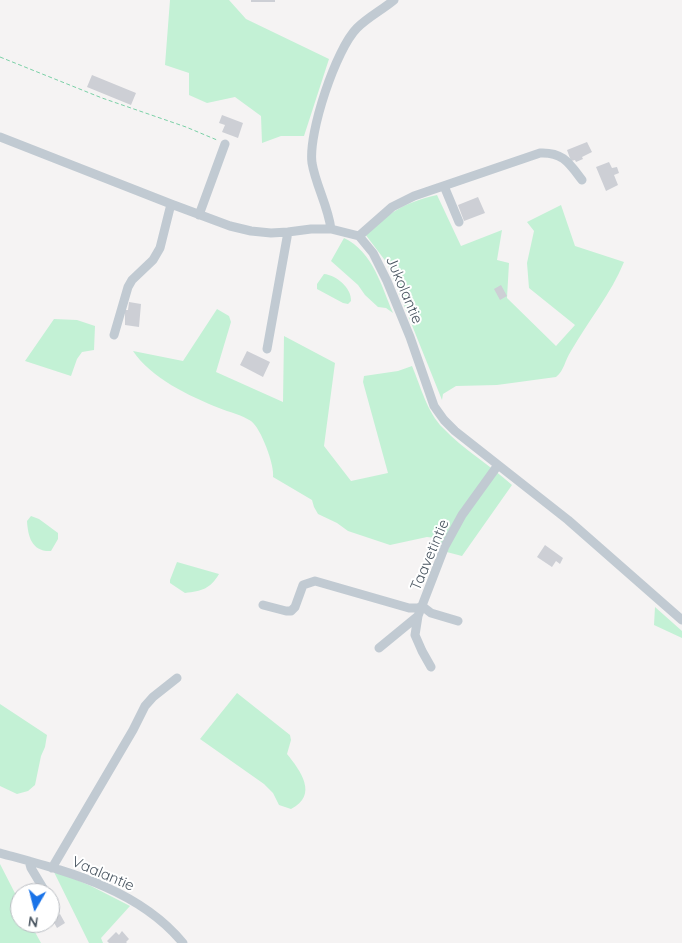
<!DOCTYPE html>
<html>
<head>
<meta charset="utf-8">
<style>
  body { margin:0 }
  #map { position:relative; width:682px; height:943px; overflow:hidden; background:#f5f3f3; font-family:Quicksand,sans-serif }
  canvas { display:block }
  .north { position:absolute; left:10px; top:883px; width:50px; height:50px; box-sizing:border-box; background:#fff; border:1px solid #b7bbc0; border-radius:50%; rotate:188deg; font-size:14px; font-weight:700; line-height:20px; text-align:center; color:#4a5661 }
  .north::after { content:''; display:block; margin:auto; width:18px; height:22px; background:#1a73e8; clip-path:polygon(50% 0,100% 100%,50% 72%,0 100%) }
</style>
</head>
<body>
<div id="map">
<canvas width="682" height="943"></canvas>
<div class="north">N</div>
</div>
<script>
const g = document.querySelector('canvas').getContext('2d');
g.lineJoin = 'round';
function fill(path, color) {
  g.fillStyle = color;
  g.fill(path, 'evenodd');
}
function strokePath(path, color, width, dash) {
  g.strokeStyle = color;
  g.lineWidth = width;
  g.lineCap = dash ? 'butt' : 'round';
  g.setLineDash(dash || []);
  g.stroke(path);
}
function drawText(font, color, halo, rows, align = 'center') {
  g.font = font + ' Quicksand,sans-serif';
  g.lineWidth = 4;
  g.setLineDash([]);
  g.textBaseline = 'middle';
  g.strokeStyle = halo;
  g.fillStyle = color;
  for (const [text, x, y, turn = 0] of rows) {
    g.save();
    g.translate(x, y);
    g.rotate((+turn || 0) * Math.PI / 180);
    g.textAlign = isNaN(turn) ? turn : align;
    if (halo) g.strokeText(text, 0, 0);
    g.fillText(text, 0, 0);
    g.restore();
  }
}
fill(new Path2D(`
  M170,0H229L246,19L329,59L304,136H281L262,143L261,116L235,97L207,103L189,95V73L165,65Z
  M437,195L461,246L502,230L497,260L509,263L507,298L556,346L575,325L529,288L527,263L534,231L527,222L561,205L575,246L624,262C611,294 588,321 571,351C565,360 564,371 556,377L497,385L456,386L443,394L442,400L387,263L365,234C392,212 402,203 437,195Z
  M344,238C373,252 381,285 393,313L386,308L378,307L365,295L358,285L331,261Z
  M324,274C336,275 352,288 351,301L348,304L343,303L317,289V284Z
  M217,309L229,316L231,322L216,372L283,402L284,336L335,363L324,446L351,481L388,473L363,382L364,376L398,371L412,366C421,387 427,412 443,428C464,450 490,465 512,485L462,556L439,550L441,542L436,538L427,537L390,545L348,531L337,523L318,514L314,507L312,500L273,477C275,466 261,428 251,421C242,415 229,412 219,408C189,396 151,378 133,351L183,361Z
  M54,319L77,320L95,326L94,350L82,352L77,359L71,376L25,361Z
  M31,516L39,519L58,533V539L51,551C32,552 28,537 27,521Z
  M177,562L219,574C210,589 202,591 185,593L170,583V580Z
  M655,607L682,631V638L654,625Z
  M237,693L290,735L291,740L287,754C300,770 319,795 291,809L279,805L273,793L264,784L200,739Z
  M0,704L47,735L45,747L41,756L35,785L28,791L17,794L0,786Z
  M0,864L20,903V923H30L41,943H0Z
  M53,870L91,886L130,906L101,938L103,943H89Z`), '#c3f1d5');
fill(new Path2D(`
  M251,0H275V2H251Z
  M92,75L136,93L131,105L87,87Z
  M222,115L243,123L238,138L222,132L225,125L219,123Z
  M587,142L592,152L582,157L583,159L576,162L575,160L571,161L567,150Z
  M609,162L612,168L617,167L619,173L614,175L618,185L606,191L596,167Z
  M478,197L485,213L464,221L458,205Z
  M501,285L507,296L500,300L494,289Z
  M129,302L141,304L139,327L125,325V310H128Z
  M247,351L270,362L263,377L240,365Z
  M545,545L563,558L560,564L556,561L552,567L537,557Z
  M60,914L65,923L57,928L52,919Z
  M122,931L129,939L126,942L127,943H109L107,941L116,932L119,935Z`), '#cdcfd5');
strokePath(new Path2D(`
  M0,57L102,98L186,127L217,140`), '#7ad0a6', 1, [4, 2.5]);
strokePath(new Path2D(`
  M0,137L171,204L230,226L251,231L271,233L288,232L311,229H331L359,236L373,253L387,281L410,337L434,406L444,420L455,431L568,520L682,620
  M444,186L459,222
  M199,215L225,144
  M331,229C328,206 316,186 312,163C308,133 336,49 357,28C368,17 382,10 394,0
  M359,236L392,207L414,196L540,153C563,152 569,163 582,180
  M114,335L128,287L132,280L153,260L160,248L171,204
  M267,349L288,232
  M263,605L286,611H291L295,607L303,585L315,581L409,608H418L422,606
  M422,606L431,613L458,621
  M379,648L418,616
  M431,667L422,651L415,635L418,616L445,546L462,515L498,465
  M0,853C65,871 138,888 183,943
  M29,861L31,868L46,893
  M52,868L133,730L145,706L153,697L177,678
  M50,899L55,908`), '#c1cad2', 9);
drawText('15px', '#4a5661', '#fff', [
  ["Jukolantie",404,290,67],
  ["Taavetintie",430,555,-67],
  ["Vaalantie",103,874,23]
]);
</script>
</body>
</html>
